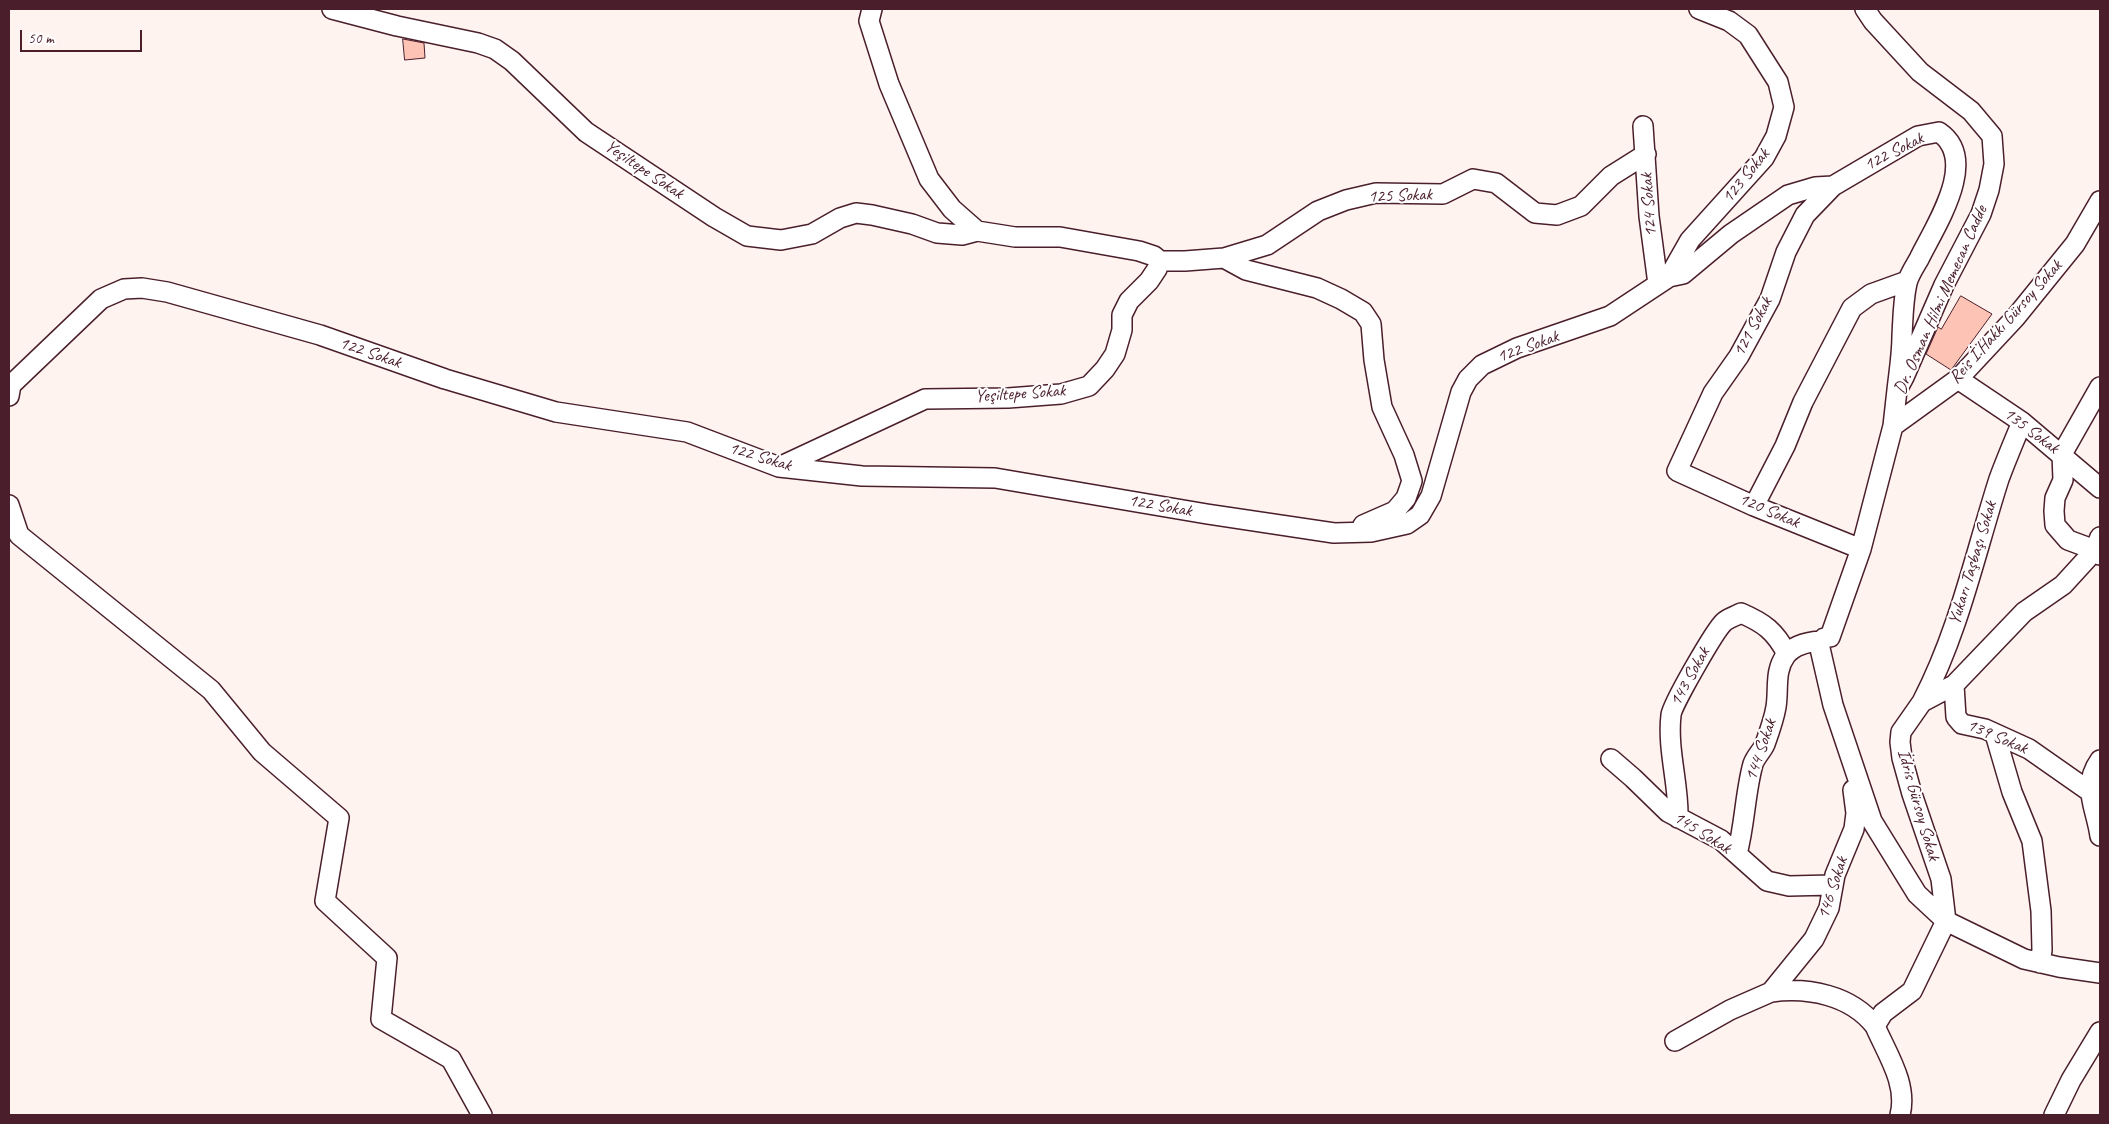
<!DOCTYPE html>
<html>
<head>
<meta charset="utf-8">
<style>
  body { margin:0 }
  #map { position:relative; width:2109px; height:1124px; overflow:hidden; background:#fff3f0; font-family:Caveat,sans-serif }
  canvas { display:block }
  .frame { position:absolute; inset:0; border:10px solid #4a1f2b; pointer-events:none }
  .scale { position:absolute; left:20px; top:30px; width:122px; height:22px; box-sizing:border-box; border:2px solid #4a1f2b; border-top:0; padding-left:6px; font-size:15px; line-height:18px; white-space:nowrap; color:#4a1f2b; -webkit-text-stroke:4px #fff; paint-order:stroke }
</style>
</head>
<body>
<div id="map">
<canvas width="2109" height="1124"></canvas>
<div class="frame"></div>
<div class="scale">50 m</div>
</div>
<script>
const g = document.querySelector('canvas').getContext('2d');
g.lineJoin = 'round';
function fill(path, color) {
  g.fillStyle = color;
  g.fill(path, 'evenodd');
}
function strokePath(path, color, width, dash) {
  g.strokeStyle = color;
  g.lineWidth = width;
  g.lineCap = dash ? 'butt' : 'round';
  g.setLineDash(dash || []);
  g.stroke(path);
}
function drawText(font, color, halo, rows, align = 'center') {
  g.font = font + ' Caveat,sans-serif';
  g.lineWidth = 4;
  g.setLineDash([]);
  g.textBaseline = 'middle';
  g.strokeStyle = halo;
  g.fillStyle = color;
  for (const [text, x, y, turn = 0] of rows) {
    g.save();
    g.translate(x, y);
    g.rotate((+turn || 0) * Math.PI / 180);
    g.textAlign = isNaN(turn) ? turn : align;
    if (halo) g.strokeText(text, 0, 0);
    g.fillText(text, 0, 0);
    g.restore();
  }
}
const building = new Path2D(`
  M403,39L424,43L425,58L405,60Z
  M1961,296L1992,314L1951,370L1926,354L1938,327L1941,329Z`);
fill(building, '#fdc3b5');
strokePath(building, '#4a1f2b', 1);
const street = new Path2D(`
  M332,9L397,26L478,43L495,49L512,61L586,132L714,217L747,236L781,240L812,234L840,218L856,213L872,215L912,224L937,233L962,235L977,231L1015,237H1060L1139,251L1154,256L1160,261
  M872,9L869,21L889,84L929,179L952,209L977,231
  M1865,9L1873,21L1920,72L1971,111L1992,136L1994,164L1989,190L1981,214L1944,285L1904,377L1897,390L1893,426L1861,549L1830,637L1824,638L1819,644L1833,705L1872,821L1917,894L1946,921L2024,959L2059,967L2100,973
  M1643,126L1649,216L1658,284
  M1833,186L1805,215L1786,252L1770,299L1739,356L1713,393L1677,471L1754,506L1861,549
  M1224,258L1246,270L1317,288L1341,299L1363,312L1371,324L1374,360L1382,407L1404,455L1412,481L1406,498L1395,511L1363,525
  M1160,261H1185L1224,258L1267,245L1318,211L1346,200L1376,193L1443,194L1473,179L1496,183L1535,213L1557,215L1581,206L1611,176L1646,154
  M1669,277L1690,240L1764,158L1776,136L1784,107L1778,82L1748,35L1729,21L1699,9
  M1958,379L2022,422L2100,488
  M2100,387L2062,454L2063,480L2055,498L2054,511L2055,525L2068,540L2095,550L2100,555
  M9,396L11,385L101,299L124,289L142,288L167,292L320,335L445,379L556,412L687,432L779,467L862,476L995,478L1207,514L1334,533L1371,532L1407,524L1420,515L1431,496L1461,392L1468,379L1482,365L1517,348L1610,316L1669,277L1683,274L1731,234L1788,195L1815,187L1833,186L1918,136L1939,132C1980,160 1935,226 1919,259C1915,266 1909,275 1907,283C1903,301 1903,318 1902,336C1902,354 1899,372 1897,390
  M1893,426L1958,379L2015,318L2075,244L2100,201
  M779,467L925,399L1008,398L1061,394L1089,386L1105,369L1115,354L1122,330V315L1129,301L1149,281L1157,269L1160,261
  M9,505L19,535L211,690L262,752L339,818L325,901L387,958L381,1019L451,1059L482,1115
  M1754,506L1785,446L1803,402L1852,308L1871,294L1907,281
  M1954,685L1956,717L1962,724L1985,729L2029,749L2089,791
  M1922,702C1959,631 1975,554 1999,479C2006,460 2014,441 2022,422
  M1995,734L2012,792L2032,841L2041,911L2042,950L2040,963
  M1611,759L1633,778L1668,812L1721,840L1767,881L1789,886L1832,885
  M2100,760C2081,787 2096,807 2100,836
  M1678,818C1679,784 1667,750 1671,715C1672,705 1715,630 1724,622C1728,618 1736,616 1741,613C1764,623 1775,631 1787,654
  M1737,854C1745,824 1745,793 1753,764C1756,756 1762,751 1765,744C1769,733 1774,719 1776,707C1779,689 1774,671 1786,655C1794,645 1807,642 1820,641
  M1771,992C1808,987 1851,995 1875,1026
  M1675,1041L1730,1010L1771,992L1814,939L1829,908L1835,875L1854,829L1856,813L1853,790
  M1900,1115C1908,1084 1887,1054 1875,1026L1883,1013L1912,991L1946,921L1941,879L1912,794L1902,758L1900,742L1901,732L1922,702L1954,685L2024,612L2063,585L2095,550L2100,537
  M2054,1115L2071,1080L2100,1032`);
strokePath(street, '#4a1f2b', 22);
strokePath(street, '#fff', 19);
drawText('18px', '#4a1f2b', '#fff', [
  ["122 Sokak",1894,152,-27],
  ["Yeşiltepe Sokak",644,170,34],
  ["123 Sokak",1746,176,-51],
  ["125 Sokak",1400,196,-2],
  ["124 Sokak",1649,205,-94],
  ["Dr. Osman Hilmi Memecan Cadde",1941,300,-66],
  ["Reis İ.Hakkı Gürsoy Sokak",2006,322,-48],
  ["121 Sokak",1753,327,-62],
  ["122 Sokak",1528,347,-20],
  ["122 Sokak",370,353,19],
  ["Yeşiltepe Sokak",1020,394,-4],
  ["135 Sokak",2031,431,37],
  ["122 Sokak",760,457,17],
  ["122 Sokak",1160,506,10],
  ["120 Sokak",1769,511,23],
  ["Yukarı Taşbaşı Sokak",1973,563,-73],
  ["143 Sokak",1690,677,-61],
  ["139 Sokak",1997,737,23],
  ["144 Sokak",1761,750,-71],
  ["İdris Gürsoy Sokak",1918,805,74],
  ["145 Sokak",1702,833,32],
  ["146 Sokak",1833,888,-72]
]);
</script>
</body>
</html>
